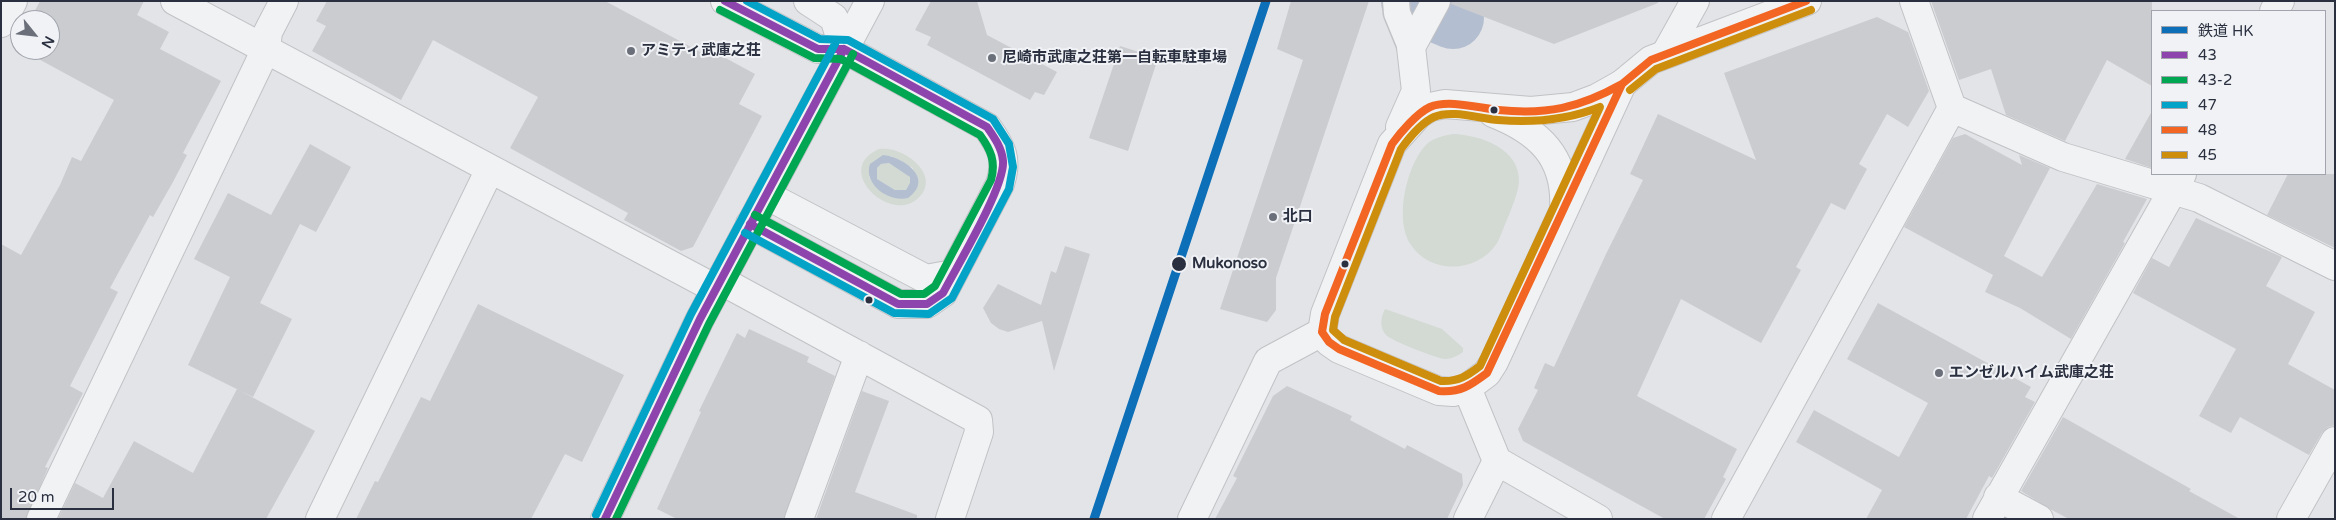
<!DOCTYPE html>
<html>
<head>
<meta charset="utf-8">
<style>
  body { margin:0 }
  #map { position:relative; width:2336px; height:520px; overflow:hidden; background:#e3e4e7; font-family:"Varela Round","Noto Sans JP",sans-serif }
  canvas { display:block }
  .frame { position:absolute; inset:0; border:2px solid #2a303f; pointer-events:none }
  .legend { position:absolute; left:2151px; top:10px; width:175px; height:165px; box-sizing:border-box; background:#f0f2f6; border:1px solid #a1a4ad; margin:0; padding:6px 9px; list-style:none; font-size:15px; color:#2a303f }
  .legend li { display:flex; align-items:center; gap:10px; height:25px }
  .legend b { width:25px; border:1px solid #a1a4ad }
  .north { position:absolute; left:10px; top:10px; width:50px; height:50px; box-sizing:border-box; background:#f0f2f6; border:1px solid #a1a4ad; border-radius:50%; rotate:119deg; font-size:14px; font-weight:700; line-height:20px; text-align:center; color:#2a303f }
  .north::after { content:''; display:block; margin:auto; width:18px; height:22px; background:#6b6f7a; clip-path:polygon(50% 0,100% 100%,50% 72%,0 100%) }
  .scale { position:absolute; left:10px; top:488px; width:104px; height:22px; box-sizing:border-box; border:2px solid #2a303f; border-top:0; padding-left:6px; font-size:15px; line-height:18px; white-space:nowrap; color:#2a303f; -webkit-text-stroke:4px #f0f2f6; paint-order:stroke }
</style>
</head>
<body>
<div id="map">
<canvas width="2336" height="520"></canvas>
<div class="frame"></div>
<ul class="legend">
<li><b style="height:6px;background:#0d6fb8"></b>鉄道 HK</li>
<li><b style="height:6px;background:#8e44ad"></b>43</li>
<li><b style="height:6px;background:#00a651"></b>43-2</li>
<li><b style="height:6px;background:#02a3c7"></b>47</li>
<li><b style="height:6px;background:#f26522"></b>48</li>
<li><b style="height:6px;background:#ce8e0d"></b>45</li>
</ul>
<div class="north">N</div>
<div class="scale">20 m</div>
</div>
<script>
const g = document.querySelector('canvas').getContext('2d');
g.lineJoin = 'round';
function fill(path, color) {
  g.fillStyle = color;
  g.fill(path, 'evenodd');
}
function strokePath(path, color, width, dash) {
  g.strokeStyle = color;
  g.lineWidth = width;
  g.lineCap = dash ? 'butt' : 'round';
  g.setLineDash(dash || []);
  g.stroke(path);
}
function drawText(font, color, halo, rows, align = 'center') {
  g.font = font + ' "Varela Round","Noto Sans JP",sans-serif';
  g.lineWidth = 4;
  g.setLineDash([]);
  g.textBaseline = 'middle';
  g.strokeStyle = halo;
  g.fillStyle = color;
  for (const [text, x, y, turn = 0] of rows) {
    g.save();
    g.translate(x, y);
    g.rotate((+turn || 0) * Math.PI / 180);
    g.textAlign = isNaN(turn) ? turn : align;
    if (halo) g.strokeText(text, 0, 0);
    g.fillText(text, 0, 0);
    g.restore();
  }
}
fill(new Path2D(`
  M1453,134C1480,135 1520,148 1519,182C1518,193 1513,204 1509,215C1505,223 1502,234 1497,243C1478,273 1431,275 1411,245C1394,221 1406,167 1425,146C1432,138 1443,136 1453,134Z
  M879,149C904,145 945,177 916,200C888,222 833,169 879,149ZM883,155L893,157L913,168L914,193C895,191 879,196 869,177Z
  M889,163L906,172L911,178L910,186L906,190H895L877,179V168L881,164Z
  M1385,309L1442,329L1463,348V352C1457,356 1452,359 1445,359C1436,358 1392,341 1386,335C1379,327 1381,317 1385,309Z`), '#d2dad3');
fill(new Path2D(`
  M883,155C904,157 935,179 908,198C889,203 863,184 870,164ZM889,163L910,177V183L906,190H895L877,179V168L881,164Z`), '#b3bed0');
strokePath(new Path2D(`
  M1412,1L1453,18`), '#b3bed0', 62);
fill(new Path2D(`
  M40,1H144L137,15L169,32L160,49L221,81L183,153L187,155L173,182L153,217L150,215L110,288L118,292L70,386L83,393L45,467L48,468L26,519H1V244L21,255L60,185L72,157L81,161L114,100L22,50H50V20H30Z
  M327,1H605L706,55L709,49L755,74L739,104L762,116L693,247L681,251L624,220L628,213L510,148L538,97L433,40L401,100L312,51L326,26L316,21Z
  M931,1H977L987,35L1057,72L1044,95L1035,92L1030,100L927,45L931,37L915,30Z
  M1291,1H1369L1276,278V310L1267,322L1220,309L1303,60L1277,49Z
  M1452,1H1658V3L1554,44L1451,4Z
  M1931,1H2152V86L2107,60L2065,141L2006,115L1991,69L1959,80Z
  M1877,17L1908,32L1929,91L1908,127L1887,114L1859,164L1867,169L1845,210L1831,203L1796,267L1801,270L1761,343L1681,299L1637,396L1737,449L1723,477L1726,479L1704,519H1665L1523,441L1518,429L1538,390L1534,388L1545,363L1554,367L1606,254L1643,180L1630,174L1658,114L1756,160L1724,73Z
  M1120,46L1158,58L1128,151L1089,138Z
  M2152,111V168L2125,159Z
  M1965,134L2022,165L2019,155L2050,168L2004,256L2042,277L2097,184L2147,199L2123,242L2125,243L2071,339L2020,308L1985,292L1993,275L1904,227L1953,138Z
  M310,144L351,167L316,232L300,224L260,303L292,319L253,397L188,365L230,277L194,259L228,193L271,215Z
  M2288,174H2335V248L2267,215Z
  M2196,218L2282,257L2266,286L2315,312L2288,364L2335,390V425L2328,427L2322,433L2309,455L2240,417L2231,433L2199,416L2236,349L2133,293L2152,258L2169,267Z
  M1065,246L1090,254L1054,371L1042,321L1008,332L999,329L991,323L983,308L998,284L1041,305L1051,271L1056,273Z
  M1878,303L2031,387L2025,397L2035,402L1992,478L1989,476L1966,519H1866L1882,490L1796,442L1814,410L1899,457L1928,403L1847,359Z
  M478,304L624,375L582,462L565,454L531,519H356L375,481L378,482L421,397L430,401Z
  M749,329L809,357L807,362L835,376L784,519H677L657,509L701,412L699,411L737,333L745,338Z
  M1287,386L1352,416L1350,420L1405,449L1407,445L1462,474L1463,485L1447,519H1215L1237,478L1233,476L1273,396Z
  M237,389L315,431L266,519H58L75,483L103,498L134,441L193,473Z
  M862,391L889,401L855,492L917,515V519H816Z
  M2063,417L2191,489L2189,491L2240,519H2069L2050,509L2021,491Z`), '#cbcccf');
const pedestrian = new Path2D(`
  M1396,1L1397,13L1411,47`);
const minor = new Path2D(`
  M175,1L716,289
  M725,1L818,49H844L987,127C1002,148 1008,159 1000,184L943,293L927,304H898L750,224
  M808,1L834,18L844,49
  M2274,11L2280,1
  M1,23L13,1
  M1666,53L1695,1
  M1622,84L1494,362L1487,373L1467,388L1453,392L1439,391L1339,349L1329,342L1322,332L1325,314L1392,144L1419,114L1430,107L1445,104L1531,111L1573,107L1597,98Z
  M1952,108L2063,157L2199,198L2335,266
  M1493,113C1539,131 1567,157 1564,209
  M1400,127L1416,91L1411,47L1436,1
  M766,195L926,279L953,274
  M720,280L978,420L979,432L950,519
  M1467,388L1497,461L1598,519
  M1998,497L2039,519
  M41,519L266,49L268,32L284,1
  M320,519L490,169
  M799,519L859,355
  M1192,519L1268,361L1322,332
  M1468,519L1497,461
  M1726,519L1952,108L1914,1
  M1987,519L2182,174
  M2291,519L2335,441`);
const tertiary = new Path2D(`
  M1622,84L1651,60L1807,1
  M605,519L700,319L870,1`);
strokePath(pedestrian, '#c1c2c5', 29);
strokePath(minor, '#c1c2c5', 30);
strokePath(tertiary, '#c1c2c5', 30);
strokePath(pedestrian, '#f1f2f4', 26);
strokePath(minor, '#f1f2f4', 28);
strokePath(tertiary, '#f1f2f4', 28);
strokePath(new Path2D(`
  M725,1L818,49H844L987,127C994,137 1002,148 1003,161C1005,187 957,266 943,293L927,304H898L750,224
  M605,519L700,319L844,49`), '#8e44ad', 8);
strokePath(new Path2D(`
  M720,10L814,58L841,59L980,135C991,150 996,162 991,180L935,286L924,294H901L755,215
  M616,519L709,324L853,54`), '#00a651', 8);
strokePath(new Path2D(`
  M745,233L894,313L929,314L952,298L1009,189L1013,167L1009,144L993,119L848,40L820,39L747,1
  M596,515L691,314L835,44`), '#02a3c7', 8);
strokePath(new Path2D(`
  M1622,84L1487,373C1471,385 1460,393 1439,391L1339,349L1329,342L1322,332L1325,314L1392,144C1400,133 1417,113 1430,107C1448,99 1479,108 1498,110C1547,115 1579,108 1622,84Z
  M1622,84L1651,60L1806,1`), '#f26522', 8);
strokePath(new Path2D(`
  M1630,90L1656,69L1811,10
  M1600,107L1480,366C1467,376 1458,382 1441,381L1344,340L1333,330L1335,317L1401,149C1409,138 1421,123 1434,117C1452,109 1480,119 1498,120C1533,123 1567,120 1600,107Z`), '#ce8e0d', 8);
strokePath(new Path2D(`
  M1094,519L1266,1`), '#0d6fb8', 9);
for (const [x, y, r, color] of [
  [631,51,5,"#6b6f7a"],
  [992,58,5,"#6b6f7a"],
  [1494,110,4.5,"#2a303f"],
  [1273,217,5,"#6b6f7a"],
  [1179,264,8,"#2a303f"],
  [1345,264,4.5,"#2a303f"],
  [869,300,4.5,"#2a303f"],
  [1939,373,5,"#6b6f7a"]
]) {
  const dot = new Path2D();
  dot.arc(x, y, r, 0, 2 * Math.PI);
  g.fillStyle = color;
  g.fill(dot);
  strokePath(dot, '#f0f2f6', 2);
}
drawText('bold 15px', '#2a303f', '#f0f2f6', [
  ["アミティ武庫之荘",641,51],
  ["尼崎市武庫之荘第一自転車駐車場",1002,58],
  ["北口",1283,217],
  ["エンゼルハイム武庫之荘",1949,373]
], 'left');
drawText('bold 15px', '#2a303f', '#f0f2f6', [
  ["Mukonoso",1192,264]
], 'left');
</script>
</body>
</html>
